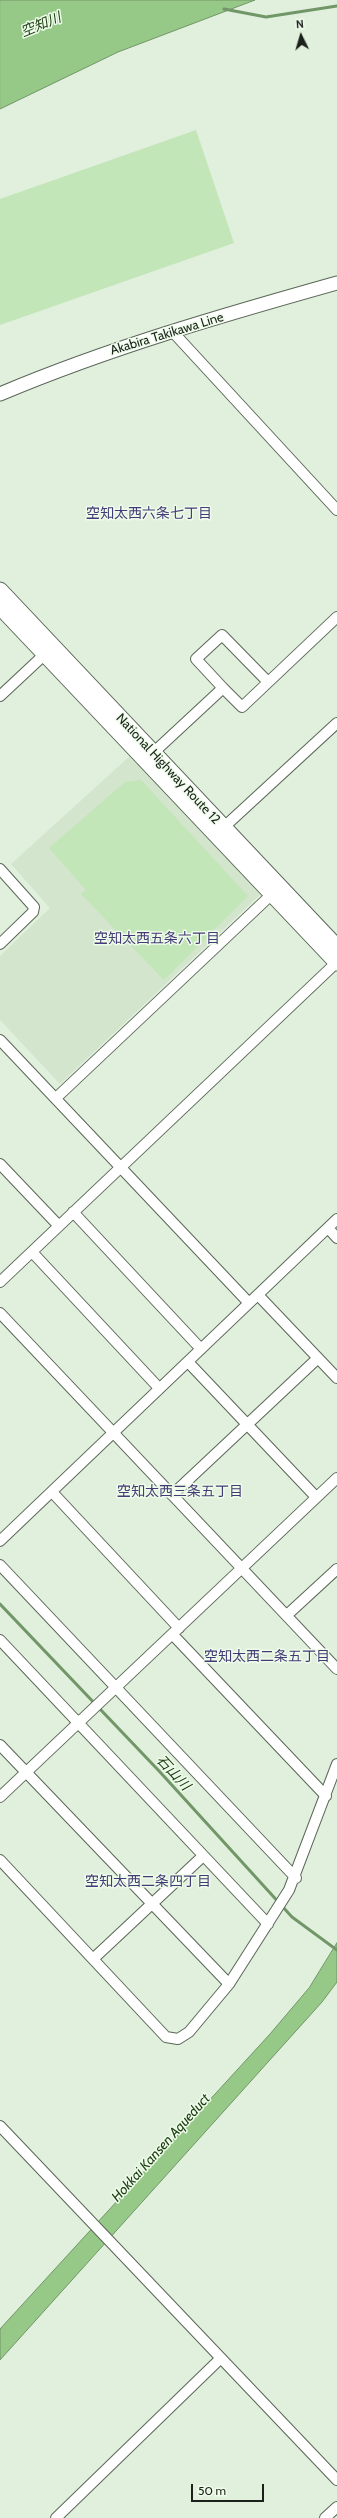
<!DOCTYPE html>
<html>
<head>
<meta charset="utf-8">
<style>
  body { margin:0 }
  #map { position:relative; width:337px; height:2518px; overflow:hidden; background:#e1efdd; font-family:Cabin,sans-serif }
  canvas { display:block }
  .north { position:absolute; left:281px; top:16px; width:40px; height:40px; -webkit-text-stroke:3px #eefcea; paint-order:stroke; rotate:355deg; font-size:11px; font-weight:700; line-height:16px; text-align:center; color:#1b201a }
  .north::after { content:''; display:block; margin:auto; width:14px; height:18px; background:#1b201a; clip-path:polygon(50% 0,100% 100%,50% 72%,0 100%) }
  .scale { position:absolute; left:191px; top:2484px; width:73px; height:18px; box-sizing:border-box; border:2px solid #1b201a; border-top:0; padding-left:5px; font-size:12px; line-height:14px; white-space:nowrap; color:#1b201a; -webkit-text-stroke:3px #eefcea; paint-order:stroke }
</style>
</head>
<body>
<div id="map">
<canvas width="337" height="2518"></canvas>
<div class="north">N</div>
<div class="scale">50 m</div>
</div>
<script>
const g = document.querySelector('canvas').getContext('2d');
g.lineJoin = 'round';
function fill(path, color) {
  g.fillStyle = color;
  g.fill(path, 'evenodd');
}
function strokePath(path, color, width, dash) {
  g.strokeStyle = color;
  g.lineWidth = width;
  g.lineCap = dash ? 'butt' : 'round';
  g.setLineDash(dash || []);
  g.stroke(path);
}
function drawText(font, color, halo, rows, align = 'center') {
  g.font = font + ' Cabin,"Noto Sans JP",sans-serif';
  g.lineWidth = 3;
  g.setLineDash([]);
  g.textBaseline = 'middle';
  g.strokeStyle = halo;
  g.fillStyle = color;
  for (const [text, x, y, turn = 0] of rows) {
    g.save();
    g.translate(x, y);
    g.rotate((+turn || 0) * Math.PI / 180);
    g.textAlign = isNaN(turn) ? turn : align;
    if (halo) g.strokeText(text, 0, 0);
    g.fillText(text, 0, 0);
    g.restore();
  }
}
fill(new Path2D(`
  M131,755L263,892L60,1084L0,1020V956L50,908L11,864Z`), '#d3e5cd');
fill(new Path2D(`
  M196,130L234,243L0,325V199Z
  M141,780L248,896L164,980L81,894L86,890L49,848L125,782Z`), '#c2e6b8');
const water = new Path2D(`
  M0,0H255L118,52L0,109Z
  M337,1943V1982L322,2002L0,2360V2329L270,2034L309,1988Z`);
fill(water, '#96c888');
strokePath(water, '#719667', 1);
strokePath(new Path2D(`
  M224,9L266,17L337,6
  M0,1604L160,1772L292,1917L337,1950`), '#719667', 3);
const minor = new Path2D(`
  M172,331L337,510
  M223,688L196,659L222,635L268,682
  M0,696L45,654
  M153,753L223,688L242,707L337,617
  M223,828L337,723
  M0,869L34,907L33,912L0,944
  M0,1040L249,1303
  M56,1098L271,895
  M0,1164L59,1226
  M73,1212L201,1349
  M328,1228L337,1238
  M32,1252L159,1388
  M0,1282L337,962
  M258,1295L337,1378
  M0,1313L337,1669
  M188,1362L316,1497
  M52,1492L179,1628
  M172,1495L318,1358
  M0,1541L337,1219
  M0,1565L296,1878
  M287,1615L337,1569
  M173,1635L326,1796
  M0,1640L268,1924
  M0,1745L229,1984
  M0,1797L337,1478
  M0,1860L166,2037L178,2039L189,2032L229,1984L289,1890L337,1764
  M93,1959L203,1856
  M0,2126L337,2480
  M56,2518L221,2358
  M325,2518L337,2507`);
const major = new Path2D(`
  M0,394C109,348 223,315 337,283`);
const highway = new Path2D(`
  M0,590L337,947
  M0,607L337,963`);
strokePath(minor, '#5a6657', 12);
strokePath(major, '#5a6657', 15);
strokePath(highway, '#5a6657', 17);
strokePath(minor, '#fff', 10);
strokePath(major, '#fff', 13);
strokePath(highway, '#fff', 15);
drawText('13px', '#1b201a', '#eefcea', [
  ["Akabira Takikawa Line",167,334,-17],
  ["National Highway Route 12",168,769,47]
]);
drawText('italic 14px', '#1b3c10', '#eefcea', [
  ["空知川",41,25,-22],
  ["石山川",173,1773,47],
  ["Hokkai Kansen Aqueduct",161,2148,-48]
]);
drawText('14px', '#443a76', '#eefcea', [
  ["空知太西六条七丁目",149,514],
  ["空知太西五条六丁目",157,939],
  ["空知太西三条五丁目",180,1492],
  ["空知太西二条五丁目",267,1657],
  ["空知太西二条四丁目",148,1882]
]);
</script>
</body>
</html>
